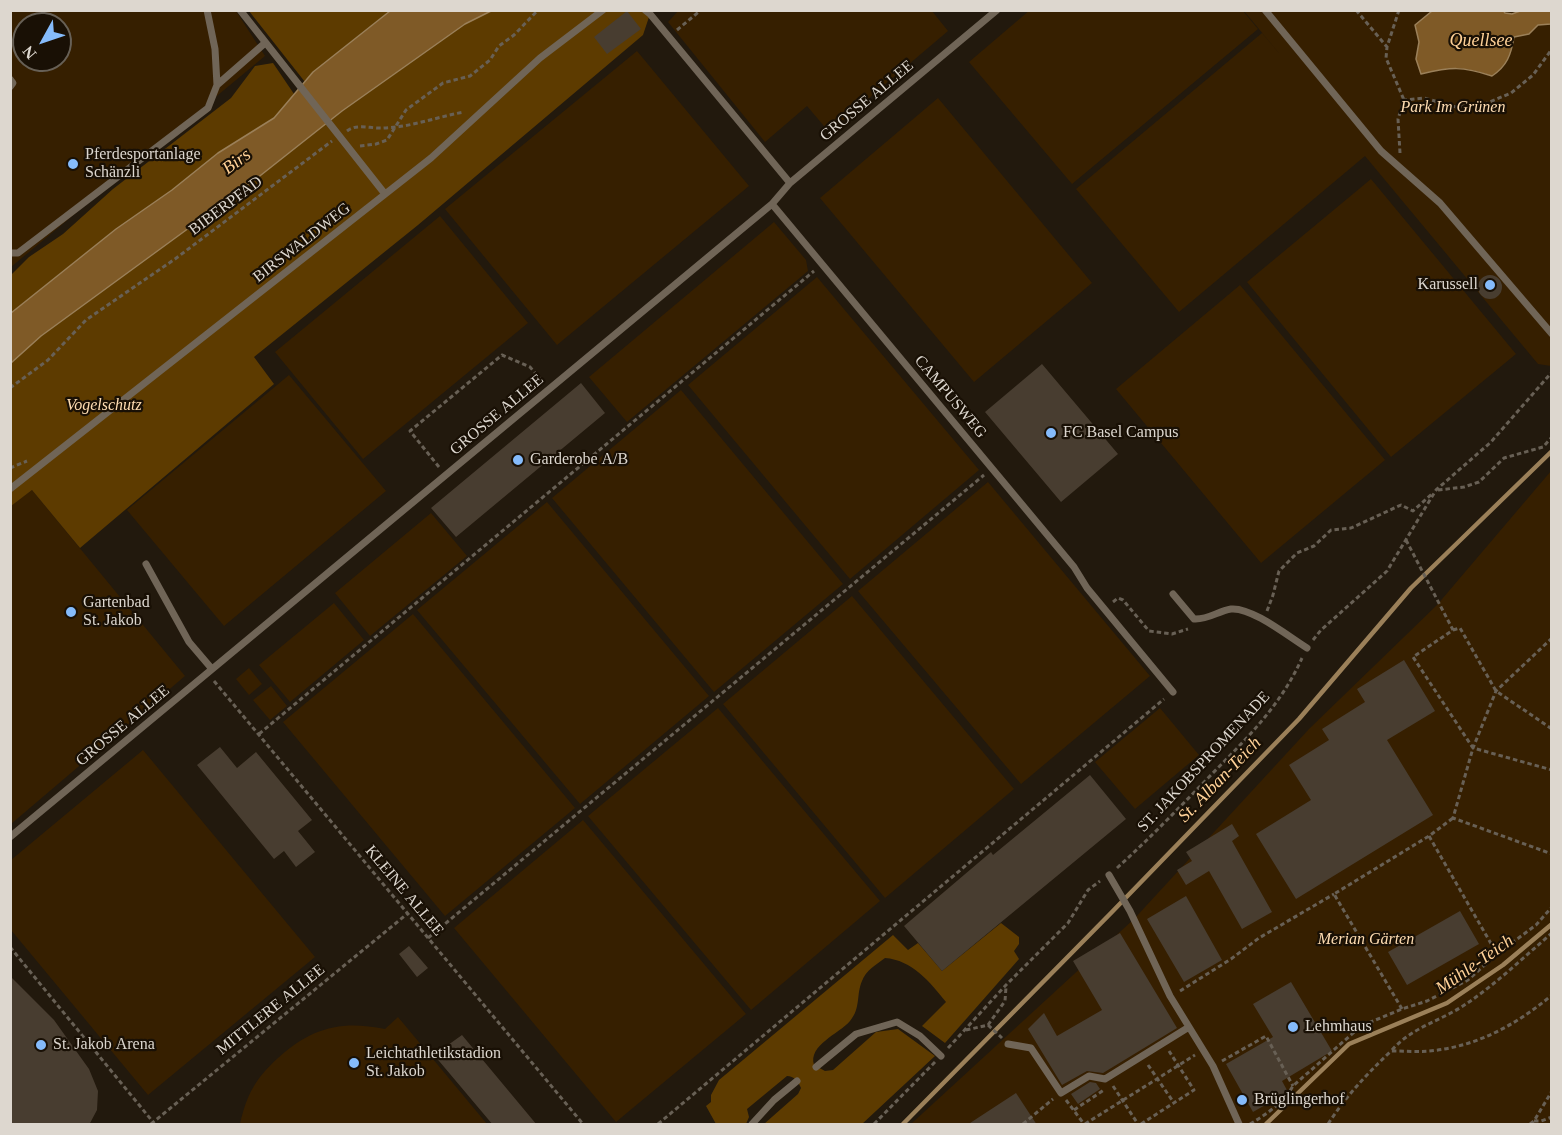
<!DOCTYPE html>
<html>
<head>
<meta charset="utf-8">
<style>
  body { margin:0 }
  #map { position:relative; width:1562px; height:1135px; overflow:hidden; background:#22190d; font-family:"Times New Roman",serif }
  canvas { display:block }
  .frame { position:absolute; inset:0; border:12px solid #ddd7cf; pointer-events:none }
  .north { position:absolute; left:12px; top:12px; width:60px; height:60px; box-sizing:border-box; background:#191005; border:2px solid #676056; border-radius:50%; rotate:230deg; font-size:16px; font-weight:700; line-height:24px; text-align:center; color:#ddd7cf }
  .north::after { content:''; display:block; margin:auto; width:21px; height:27px; background:#85bbfb; clip-path:polygon(50% 0,100% 100%,50% 72%,0 100%) }
</style>
</head>
<body>
<div id="map">
<canvas width="1562" height="1135"></canvas>
<div class="frame"></div>
<div class="north">N</div>
</div>
<script>
const g = document.querySelector('canvas').getContext('2d');
g.lineJoin = 'round';
function fill(path, color) {
  g.fillStyle = color;
  g.fill(path, 'evenodd');
}
function strokePath(path, color, width, dash) {
  g.strokeStyle = color;
  g.lineWidth = width;
  g.lineCap = dash ? 'butt' : 'round';
  g.setLineDash(dash || []);
  g.stroke(path);
}
function drawText(font, color, halo, rows, align = 'center') {
  g.font = font + ' "Times New Roman",serif';
  g.lineWidth = 4.5;
  g.setLineDash([]);
  g.textBaseline = 'middle';
  g.strokeStyle = halo;
  g.fillStyle = color;
  for (const [text, x, y, turn = 0] of rows) {
    g.save();
    g.translate(x, y);
    g.rotate((+turn || 0) * Math.PI / 180);
    g.textAlign = isNaN(turn) ? turn : align;
    if (halo) g.strokeText(text, 0, 0);
    g.fillText(text, 0, 0);
    g.restore();
  }
}
fill(new Path2D(`
  M679,10L932,11L948,31L829,132L807,106L765,142L668,22Z
  M1030,10L1243,11L1258,29L1072,184L969,62Z
  M11,11H236L265,56L11,267ZM24,24H60V60H24Z
  M1244,11H1551V366L1538,364L1365,156L1179,312L1076,189L1262,33L1283,58Z
  M637,51L749,186L557,345L445,209Z
  M938,98L1092,283L974,382L820,198Z
  M1371,179L1516,354L1391,457L1247,282Z
  M440,216L528,323L363,459L275,352Z
  M774,222L806,260L808,271L627,422L589,377Z
  M817,277L979,470L850,579L688,385Z
  M1240,285L1385,460L1261,563L1116,389Z
  M289,375L386,491L224,626L127,510Z
  M681,390L843,584L714,692L552,498Z
  M1551,471V1124H911L1134,919L1309,729L1437,605Z
  M988,482L1150,676L1021,784L858,591Z
  M32,490L185,676L11,824L10,506Z
  M547,502L709,696L580,804L417,610Z
  M431,513L467,556L370,636L335,593Z
  M852,596L1014,789L885,898L723,704Z
  M334,603L364,640L290,702L259,665Z
  M413,614L575,808L445,916L283,722Z
  M249,668L262,684L249,695L236,679Z
  M271,686L287,706L270,720L253,700Z
  M718,708L880,901L751,1010L588,816Z
  M1160,708L1199,755L1135,809L1095,762Z
  M143,750L315,957L148,1095L11,930V860Z
  M583,820L746,1014L616,1122L454,928Z
  M398,1017L487,1124H240C247,1094 255,1079 278,1058C311,1028 341,1020 385,1029Z`), '#361f00');
fill(new Path2D(`
  M249,11H390L313,72L305,82Z
  M491,11H651L643,35L418,225L254,357L274,384L80,548L32,490L11,506V363L41,336L256,179L342,111L465,24Z
  M273,63L294,94L274,118L218,153L172,190L116,229L11,313V275L29,257L63,234L113,189L231,98L255,66Z
  M1001,923L1019,937V944L1014,951L1019,959L945,1043L922,1026L946,1002C930,982 912,960 885,958C876,965 866,970 862,981C856,995 861,1008 850,1021C839,1034 808,1045 814,1065L825,1071L833,1070L876,1032L898,1029L935,1056L862,1124H764L798,1094L801,1088C798,1081 794,1076 787,1076L747,1109L749,1117L746,1124H716L706,1106L711,1102V1095L719,1080L893,935L908,950L918,943L942,971Z`), '#5d3b00');
const water = new Path2D(`
  M1503,10L1505,13L1512,14L1520,11H1551V24L1538,25L1529,34L1514,37C1511,55 1507,66 1492,76C1462,66 1451,67 1421,74L1416,59L1419,42L1415,25L1432,11Z
  M390,11H491L465,24L342,111L256,179L41,336L11,363V313L116,229L172,190L218,153L274,118L313,72Z`);
fill(water, '#7f5a27');
strokePath(water, '#9b8059', 1.5);
strokePath(new Path2D(`
  M903,1124L1111,913L1299,719L1411,588L1552,451
  M1266,1124L1349,1044L1447,1003L1503,965L1552,924`), '#9b8059', 4.5);
fill(new Path2D(`
  M627,11L641,29L607,54L594,37Z
  M1478 287a12 12 0 1 1 24 0a12 12 0 1 1-24 0Z
  M1042,364L1118,454L1061,502L985,412Z
  M581,383L605,413L456,537L431,508Z
  M1404,660L1435,711L1387,740L1433,815L1296,899L1256,834L1311,800L1289,765L1329,740L1322,729L1365,702L1357,689Z
  M220,747L237,768L256,752L312,820L298,831L315,852L296,867L284,851L274,859L197,765Z
  M1090,775L1126,819L942,971L904,926L991,852L993,855Z
  M1232,824L1239,836L1232,841L1272,912L1242,929L1209,871L1186,885L1177,870L1192,861L1186,852Z
  M1186,896L1222,960L1184,982L1147,919Z
  M1460,911L1479,944L1407,985L1388,952Z
  M1120,933L1177,1028L1103,1073L1087,1071L1062,1085L1028,1029L1044,1013L1057,1036L1102,1010L1073,961Z
  M409,946L428,968L417,977L399,954Z
  M10,976L54,1020L89,1069L98,1091L97,1110L89,1125H10Z
  M1291,982L1332,1051L1282,1081L1288,1092L1253,1112L1226,1064L1273,1037L1253,1004Z
  M462,1035L537,1125H493L434,1055Z
  M1090,1082L1096,1083L1100,1089L1078,1104L1071,1094Z
  M1016,1093L1037,1125H967Z`), '#483d30');
strokePath(new Path2D(`
  M1356,10L1387,47
  M1399,10L1387,47L1386,58L1404,100
  M677,30L701,10
  M347,131C357,123 372,129 384,128C411,127 437,117 464,112
  M360,146L376,144L387,140L406,110L443,83L470,76L490,60L499,46L514,35L538,10
  M1400,153L1398,119L1404,100L1424,98L1456,107L1485,104L1511,93L1533,75L1552,49
  M10,388L48,360L86,320L175,259L332,141
  M439,467L410,431L502,355L530,367L542,381
  M10,468L27,461
  M1438,490L1464,487L1479,482L1504,458L1543,447L1552,437
  M1406,540L1453,630L1413,657L1473,748L1453,818L1552,854
  M1113,602L1118,598L1123,600L1149,631L1172,634L1188,629
  M1267,611L1273,595L1279,571L1297,553L1314,546L1331,530L1351,528L1401,505L1413,511L1433,493
  M1453,630L1460,628L1496,691L1552,729
  M1552,638L1496,691L1473,748L1552,770
  M1313,640L1321,630L1387,571L1436,490L1491,442L1552,372
  M214,681L583,1124
  M259,734L814,271
  M1429,836L1497,954
  M1117,868C1149,839 1179,808 1209,777C1246,739 1280,707 1302,658
  M428,938L984,475
  M10,947L153,1122
  M1180,991L1231,959L1259,938L1334,894
  M1402,1009L1334,894L1429,836L1453,818
  M988,1025L1002,1038
  M966,1030L988,1025L1005,1001L1006,987
  M948,1048L1006,985L1068,923L1088,890L1100,881
  M1392,1050C1412,1027 1441,1021 1466,1004C1496,984 1524,957 1552,933
  M1222,1061L1266,1036L1293,1086
  M1148,1065L1174,1103
  M1113,1086L1138,1124
  M1066,1100L1084,1124
  M1074,1110L1104,1090
  M1534,1121H1541L1552,1117
  M151,1124L407,914
  M658,1124L1164,699
  M874,1124L935,1062
  M1023,1124L1053,1099
  M1085,1124L1195,1055
  M1141,1124L1194,1090L1169,1051
  M1250,1124C1267,1114 1284,1102 1293,1086L1361,1026L1402,1009L1427,1001L1468,980L1497,954L1536,925L1552,907
  M1328,1124C1347,1095 1366,1075 1391,1051C1404,1051 1417,1052 1429,1051C1476,1047 1516,1025 1552,995
  M1530,1124L1534,1121L1552,1091`), '#686055', 3, [4.5, 3]);
strokePath(new Path2D(`
  M207,10L215,49L217,85
  M240,10L385,194
  M645,10L650,14L790,183
  M1265,10L1381,151L1440,203L1552,334
  M10,79L13,83L10,87
  M772,204L1074,567L1087,588L1173,692
  M10,253H18L208,108L217,85L265,43
  M10,489L431,158L540,58L603,10
  M146,564L189,642L212,669
  M1173,594L1194,619C1208,620 1218,611 1231,609C1252,607 1289,637 1307,648
  M10,837L772,204L790,183L997,10
  M1109,875L1130,911L1170,996L1213,1066L1239,1124
  M1008,1044L1031,1048L1061,1093L1089,1076L1105,1079L1189,1027
  M816,1067L856,1034L897,1022L920,1036L941,1056
  M752,1124L774,1100L797,1081`), '#706557', 7);
for (const [x, y, r, color] of [
  [73,164,6,"#85bbfb"],
  [1490,285,6,"#85bbfb"],
  [1051,433,6,"#85bbfb"],
  [518,460,6,"#85bbfb"],
  [71,612,6,"#85bbfb"],
  [1293,1027,6,"#85bbfb"],
  [41,1045,6,"#85bbfb"],
  [354,1063,6,"#85bbfb"],
  [1242,1100,6,"#85bbfb"]
]) {
  const dot = new Path2D();
  dot.arc(x, y, r, 0, 2 * Math.PI);
  g.fillStyle = color;
  g.fill(dot);
  strokePath(dot, '#191005', 2);
}
drawText('16px', '#ddd7cf', '#191005', [
  ["GROSSE ALLEE",867,101,-40],
  ["BIBERPFAD",226,206,-37],
  ["BIRSWALDWEG",302,243,-38],
  ["CAMPUSWEG",950,397,50],
  ["GROSSE ALLEE",497,415,-40],
  ["GROSSE ALLEE",123,726,-40],
  ["ST. JAKOBSPROMENADE",1204,762,-47],
  ["KLEINE ALLEE",404,891,50],
  ["MITTLERE ALLEE",271,1010,-39]
]);
drawText('italic 16px', '#ffddb2', '#191005', [
  ["Park Im Grünen",1453,108],
  ["Vogelschutz",104,406],
  ["Merian Gärten",1366,940]
]);
drawText('16px', '#ddd7cf', '#191005', [
  ["Pferdesportanlage",85,155],
  ["Schänzli",85,173],
  ["Karussell",1478,285,"right"],
  ["FC Basel Campus",1063,433],
  ["Garderobe A/B",530,460],
  ["Gartenbad",83,603],
  ["St. Jakob",83,621],
  ["Lehmhaus",1305,1027],
  ["St. Jakob Arena",53,1045],
  ["Leichtathletikstadion",366,1054],
  ["St. Jakob",366,1072],
  ["Brüglingerhof",1254,1100]
], 'left');
drawText('italic 18px', '#ffd197', '#191005', [
  ["Quellsee",1481,41],
  ["Birs",237,162,-37],
  ["St. Alban-Teich",1220,780,-46],
  ["Mühle-Teich",1475,965,-35]
]);
</script>
</body>
</html>
